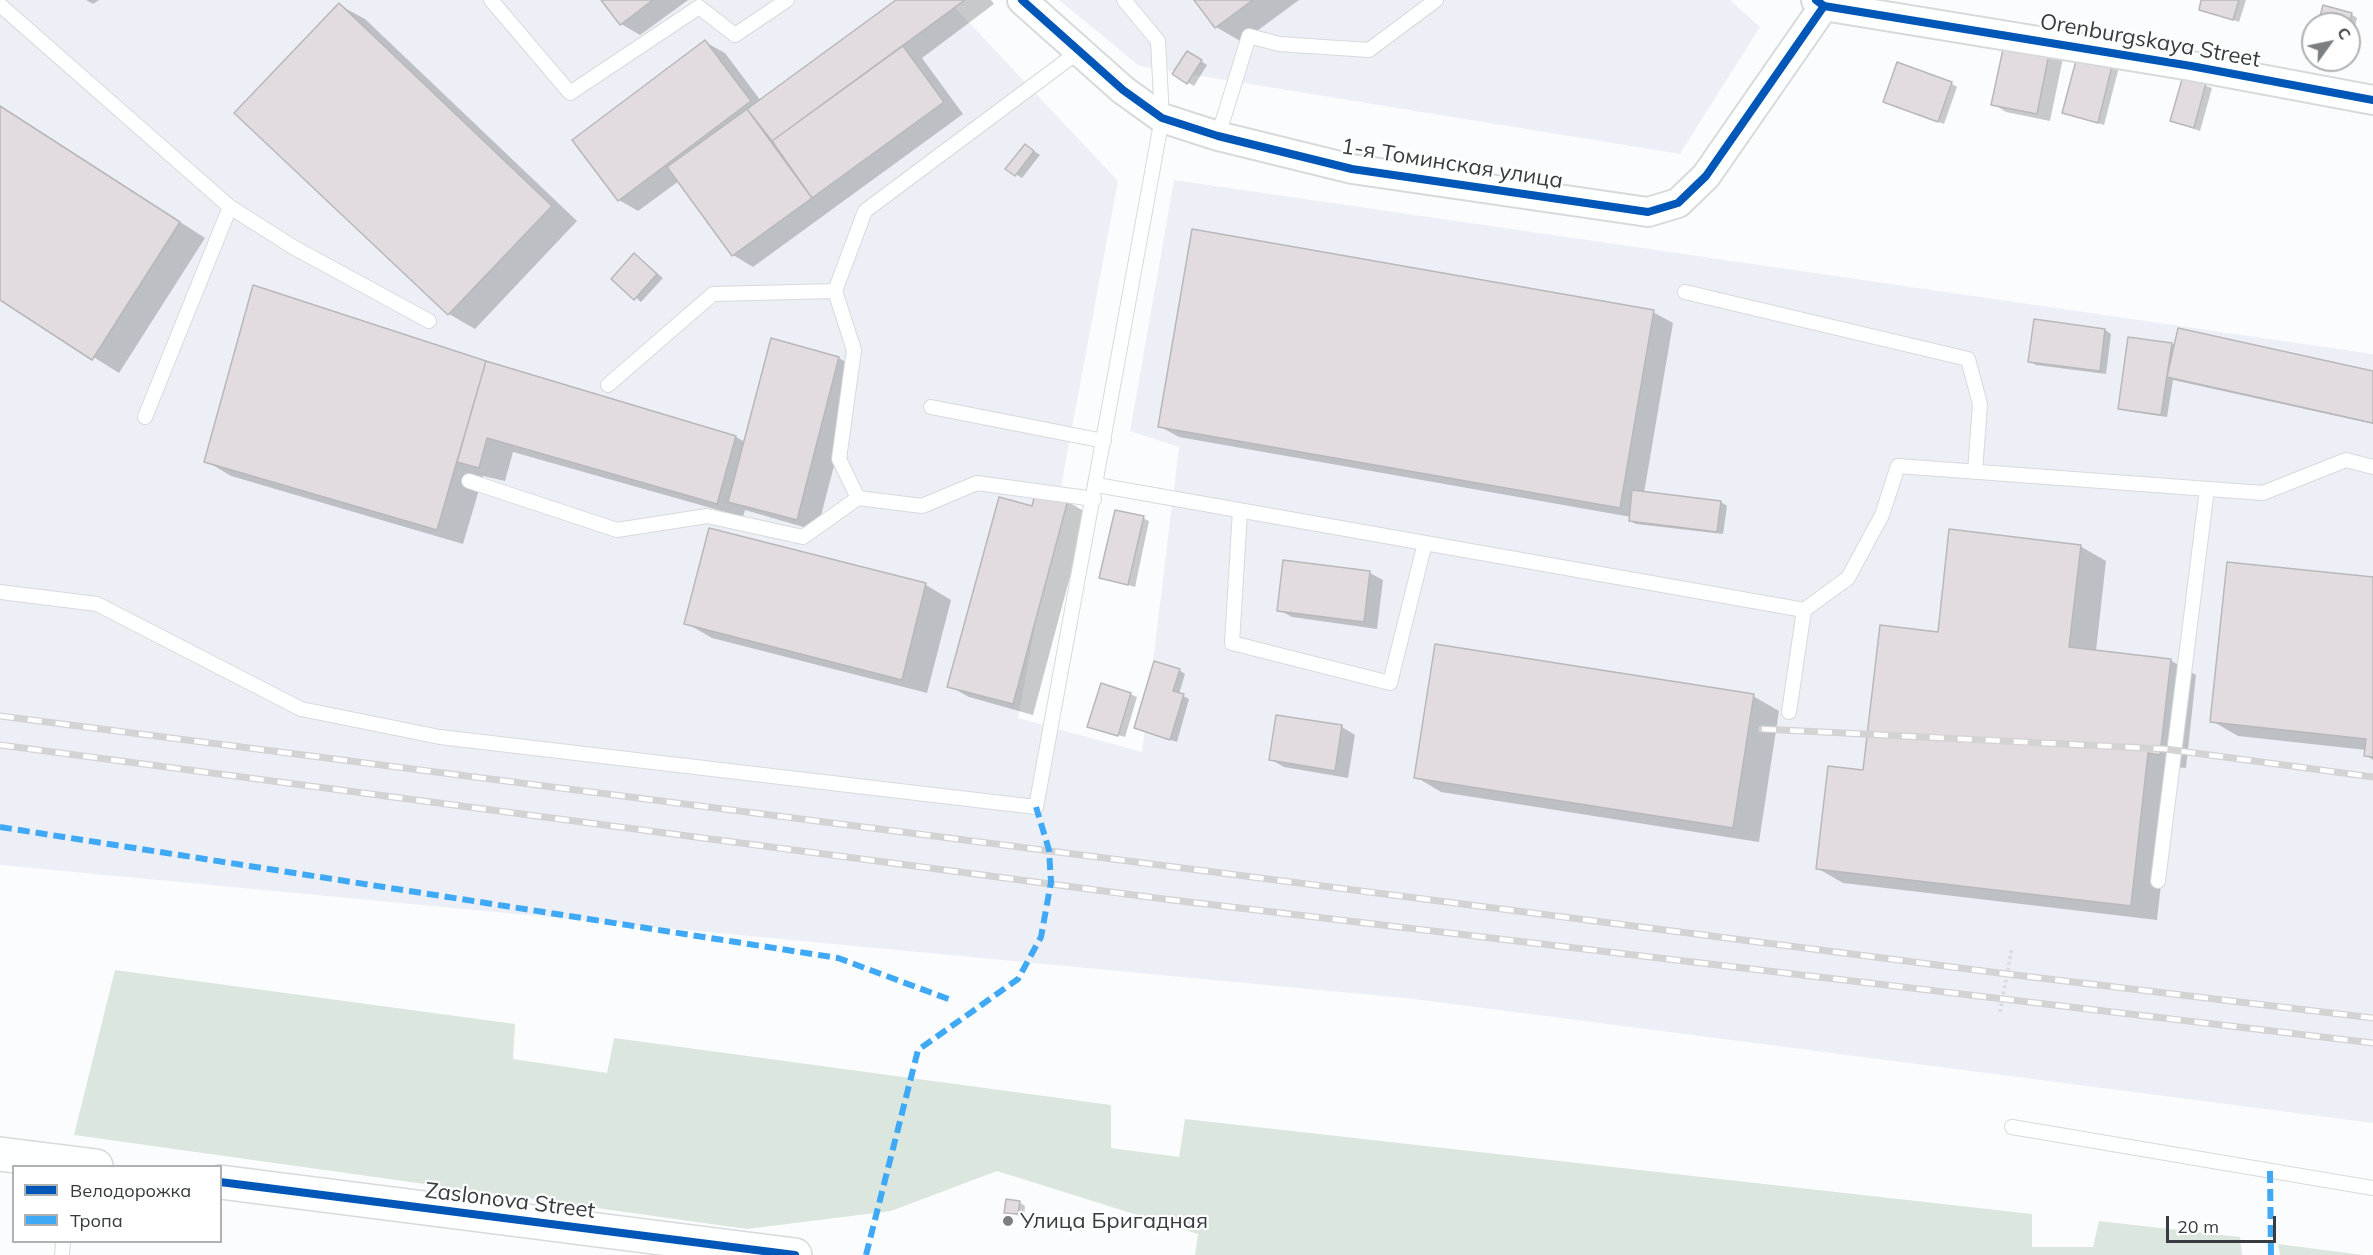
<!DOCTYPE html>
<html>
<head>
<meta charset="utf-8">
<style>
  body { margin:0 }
  #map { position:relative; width:2373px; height:1255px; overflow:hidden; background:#fbfcfd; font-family:Mulish,sans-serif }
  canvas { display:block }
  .legend { position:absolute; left:12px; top:1165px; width:210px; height:78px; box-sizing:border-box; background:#fff; border:2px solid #afb1b2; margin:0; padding:8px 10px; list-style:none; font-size:18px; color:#383b3f }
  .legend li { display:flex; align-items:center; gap:12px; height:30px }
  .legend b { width:30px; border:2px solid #afb1b2 }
  .north { position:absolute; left:2301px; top:12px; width:60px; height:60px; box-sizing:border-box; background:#fff; border:2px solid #afb1b2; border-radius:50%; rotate:57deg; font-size:16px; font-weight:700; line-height:24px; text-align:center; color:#383b3f }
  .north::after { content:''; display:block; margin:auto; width:21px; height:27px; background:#7c7f82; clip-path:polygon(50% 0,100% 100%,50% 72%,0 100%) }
  .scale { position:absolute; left:2166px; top:1216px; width:110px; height:27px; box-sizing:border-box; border:3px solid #383b3f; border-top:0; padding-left:8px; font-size:18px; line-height:21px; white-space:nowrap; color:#383b3f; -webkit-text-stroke:4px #fff; paint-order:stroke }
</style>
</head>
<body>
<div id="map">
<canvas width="2373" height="1255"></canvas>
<ul class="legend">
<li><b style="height:8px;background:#0057b8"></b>Велодорожка</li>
<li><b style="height:8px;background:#3fa9f5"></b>Тропа</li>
</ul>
<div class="north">С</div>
<div class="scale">20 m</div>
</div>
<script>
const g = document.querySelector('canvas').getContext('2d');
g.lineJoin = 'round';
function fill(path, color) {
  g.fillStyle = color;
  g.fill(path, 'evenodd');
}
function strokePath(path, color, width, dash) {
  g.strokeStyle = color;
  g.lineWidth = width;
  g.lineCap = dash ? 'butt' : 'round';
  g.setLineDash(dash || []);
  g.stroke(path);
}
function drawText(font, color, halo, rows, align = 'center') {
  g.font = font + ' Mulish,sans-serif';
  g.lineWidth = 4.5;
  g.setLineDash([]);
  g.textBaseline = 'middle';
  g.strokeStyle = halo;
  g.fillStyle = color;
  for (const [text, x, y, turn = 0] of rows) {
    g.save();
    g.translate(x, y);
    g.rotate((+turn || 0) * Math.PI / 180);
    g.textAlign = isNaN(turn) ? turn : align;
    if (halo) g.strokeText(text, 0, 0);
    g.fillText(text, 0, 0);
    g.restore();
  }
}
fill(new Path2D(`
  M0,0H948L1118,181L1018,718L1142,752L1179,447L1130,431L1174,180L2373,354V1123L1414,999L0,865Z
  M1059,0H1730L1760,27L1680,154L1139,66Z`), '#ecf0f6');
fill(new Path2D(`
  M115,970L515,1024L513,1059L607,1073L614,1038L1111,1105V1148L1179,1157L1185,1119L2032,1214V1247H2093L2099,1221L2240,1237L2242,1255H1195L1198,1234L997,1171L891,1211L747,1229L74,1135Z
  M2278,1244L2363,1255H2280Z`), '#dbe7de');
fill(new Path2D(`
  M86,0H99L93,4Z
  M603,0H688L640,35L621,24Z
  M898,0H991L994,4L922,58L963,114L753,267L733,255L679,181L638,211L619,200L705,42L725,53L761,101Z
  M1196,0H1299L1242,42L1216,27Z
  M2203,0H2246L2239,22L2200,9Z
  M339,5L365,19L577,221L475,329L449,314L237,113Z
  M2351,14L2357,18L2349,49V24H2320Z
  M2006,42L2063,58L2050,121L2006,112L1993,104Z
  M1193,56L1207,65L1194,86L1174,74Z
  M2113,63L2119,67L2104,125L2064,113Z
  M2184,78L2212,88L2200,131L2172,121Z
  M1951,83L1957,87L1944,124L1885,102Z
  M0,106L205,238L119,373L0,299Z
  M1031,149L1040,155L1022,178L1008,169Z
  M635,255L663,278L641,302L613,279Z
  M254,287L486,363L736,437L745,442L772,340L839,358L859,370L817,531L745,510L743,517L513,452L505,481L483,476L463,544L231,476L206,461Z
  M1653,312L1673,323L1644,493L1721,502L1727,506L1723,534L1636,524L1630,521L1631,517L1179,437L1159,426Z
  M2105,330L2111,334L2106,374L2036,365L2030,361Z
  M2171,344L2373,373V424L2173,380L2167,417L2126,411L2120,408Z
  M1067,501L1087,513L1033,715L969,697L949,686L1033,508Z
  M1143,518L1149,521L1135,587L1101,577Z
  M710,530L926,585L951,600L927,693L712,638L686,623Z
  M2080,546L2106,561L2096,651L2170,660L2196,675L2186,768L2174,767L2157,920L1843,883L1817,868L1864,771Z
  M1370,573L1383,580L1377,629L1292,617L1279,610Z
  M2373,578V760L2366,755V750L2238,736L2212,721Z
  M1179,670L1185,674L1179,694L1189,699L1177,742L1136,728Z
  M1130,694L1137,697L1125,737L1089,726Z
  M1753,696L1779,711L1759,842L1441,792L1416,777Z
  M1342,727L1355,735L1348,778L1284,767L1270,759Z
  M1019,1202L1025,1206L1024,1217L1006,1212Z`), '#0003');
const building = new Path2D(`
  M601,0H653L620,25Z
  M896,0H965L772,141L747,109Z
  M1194,0H1253L1215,28Z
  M2201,0H2239L2233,20L2199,10Z
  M339,3L552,206L448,315L234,113Z
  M2323,5L2352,13L2349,24H2318Z
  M705,40L751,101L618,201L572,140Z
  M2005,40L2050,49L2037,114L1991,105Z
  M903,46L944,102L812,198L772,141Z
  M1187,51L1202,60L1187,84L1172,74Z
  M2078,53L2113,62L2098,123L2062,113Z
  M1897,62L1952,82L1938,122L1883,102Z
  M2183,76L2206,83L2194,128L2170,121Z
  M0,106L180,222L92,360L0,300Z
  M747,109L812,198L732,256L667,167Z
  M1025,144L1034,151L1015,176L1005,169Z
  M1192,229L1654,310L1620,508L1158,427Z
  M634,253L657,274L634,300L611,279Z
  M253,285L486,361L437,530L204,462Z
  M2034,319L2105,329L2100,371L2028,362Z
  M2178,328L2373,371V423L2167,377Z
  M2128,337L2172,343L2161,415L2118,409Z
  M771,338L839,357L797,520L728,502Z
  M486,361L736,436L717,504L487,438L479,468L457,462Z
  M1632,490L1721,501L1717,532L1629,521Z
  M1036,491L1068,500L1013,704L947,687L999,497L1032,506Z
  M1115,510L1144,516L1128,585L1099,578Z
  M709,528L926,583L902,680L684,624Z
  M1949,529L2081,545L2069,647L2171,659L2160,755L2148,753L2131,906L1816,869L1828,766L1863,770L1880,625L1938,632Z
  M1283,560L1370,571L1364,622L1277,611Z
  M2227,562L2373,577V757L2364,756L2366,739L2210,722Z
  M1435,644L1754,694L1733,828L1414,778Z
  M1154,661L1180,669L1173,691L1184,694L1170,740L1134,728Z
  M1101,683L1131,693L1118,736L1087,727Z
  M1276,715L1342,725L1335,771L1269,760Z
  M1006,1199L1020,1201L1018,1214L1004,1213Z`);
fill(building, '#e2dce0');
strokePath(building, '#b8b7b9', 1.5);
const lane = new Path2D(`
  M491,0L570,93L699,7L735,35L787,0
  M0,5L230,207L293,247L429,321
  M1218,136L1249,36L1279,44L1369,50L1436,0
  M835,291L854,350L839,459L858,498L922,506L977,483L1094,499
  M1685,292L1968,359L1980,404L1975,472
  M608,385L713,294L835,291L865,211L1078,52
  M931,407L1104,441
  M145,417L230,207
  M469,481L617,530L707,516L803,537L858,498
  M1097,485L1804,610L1848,578L1882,515L1898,466L2263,493L2346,460L2373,467
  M1240,511L1232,643L1390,683L1425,543
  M0,592L97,604L301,709L440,737L1036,807L1162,118L1158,41L1124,0
  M1789,712L1804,610
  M2158,881L2207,489
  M2012,1127L2373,1188
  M62,1255L63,1242`);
const street = new Path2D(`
  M1022,0L1123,90L1162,118L1218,136L1352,169L1648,212L1678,203L1706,176L1824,6
  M1816,0L1824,6L2191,66L2373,100`);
const secondary = new Path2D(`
  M0,1154L96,1166
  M220,1182L795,1255`);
strokePath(lane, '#d7d9db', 16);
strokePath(street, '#d7d9db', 32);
strokePath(secondary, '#d7d9db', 36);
strokePath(new Path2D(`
  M2000,1012L2012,947`), '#ddddde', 4, [3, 3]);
strokePath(lane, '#feffff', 14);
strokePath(street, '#feffff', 28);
strokePath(secondary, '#feffff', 33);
const rail = new Path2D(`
  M0,716L2007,974L2373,1018
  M1762,729L2165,749L2373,777
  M0,745L1164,899L2373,1043`);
strokePath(rail, '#d3d3d3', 7);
strokePath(rail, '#fff', 4.5, [14]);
strokePath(new Path2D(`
  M0,827L838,958L951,1000
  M2270,1171L2271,1255
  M866,1255L918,1050L1018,979L1041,937L1051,882L1049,850L1036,807`), '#3fa9f5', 6, [12, 6]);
strokePath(new Path2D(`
  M1022,0L1123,90L1162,118L1218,136L1352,169L1648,212L1678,203L1706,176L1824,6
  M1816,0L1824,6L2191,66L2373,100
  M220,1182L795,1255`), '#0057b8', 8);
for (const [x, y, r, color] of [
  [1008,1221,6,"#7c7f82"]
]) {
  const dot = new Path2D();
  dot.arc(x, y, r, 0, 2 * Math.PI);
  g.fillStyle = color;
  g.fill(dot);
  strokePath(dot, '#fff', 2);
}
drawText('22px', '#383b3f', '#fff', [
  ["Orenburgskaya Street",2150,41,10],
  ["1-я Томинская улица",1452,164,9],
  ["Zaslonova Street",510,1201,7]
]);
drawText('22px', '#383b3f', '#fff', [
  ["Улица Бригадная",1020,1221]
], 'left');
</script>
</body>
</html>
